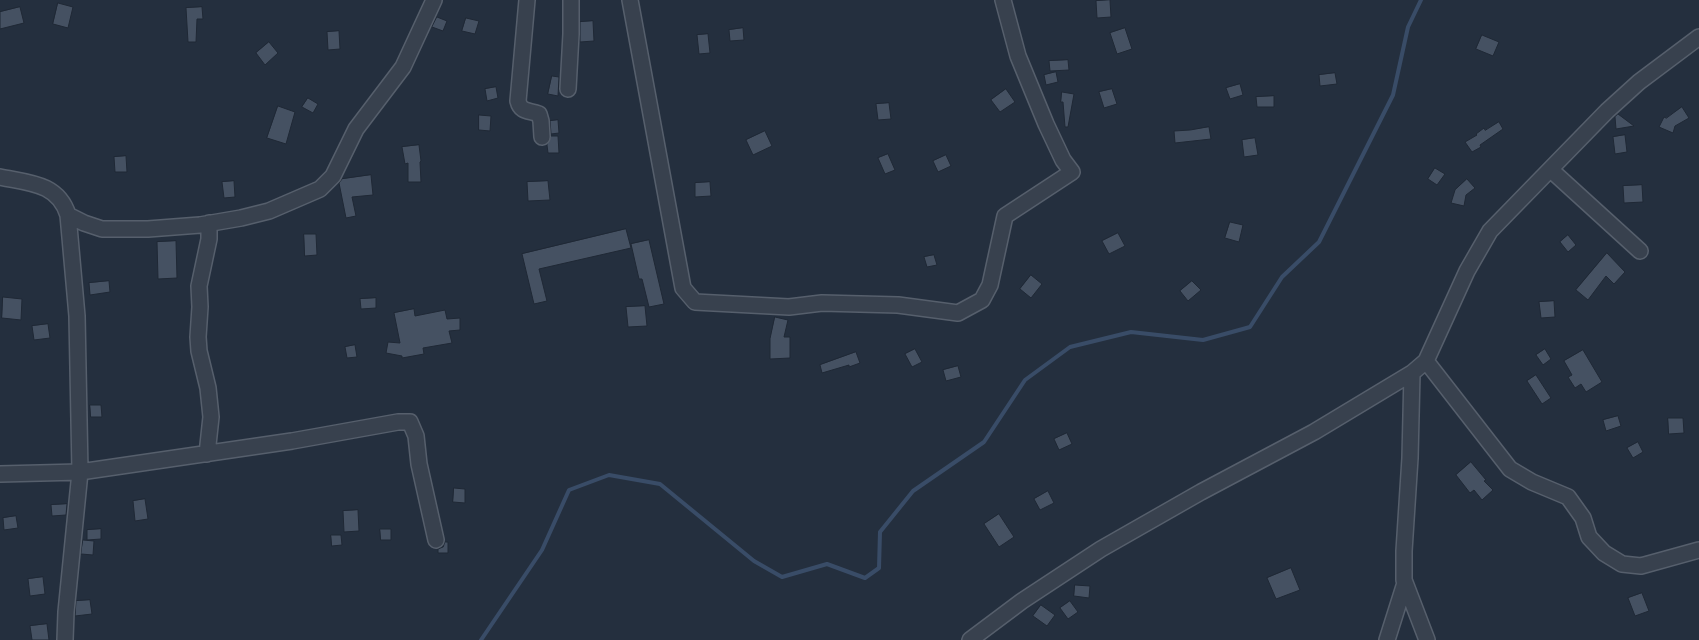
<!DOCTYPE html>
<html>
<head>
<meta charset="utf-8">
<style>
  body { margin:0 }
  canvas { display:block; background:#242f3e }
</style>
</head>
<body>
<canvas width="1699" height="640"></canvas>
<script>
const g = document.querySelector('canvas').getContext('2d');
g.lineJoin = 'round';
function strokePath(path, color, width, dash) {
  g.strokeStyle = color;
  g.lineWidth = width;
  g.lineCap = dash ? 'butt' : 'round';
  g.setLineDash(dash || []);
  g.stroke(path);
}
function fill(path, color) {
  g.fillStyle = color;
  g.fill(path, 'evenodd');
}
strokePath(new Path2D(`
  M481,640L542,550L569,490L609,475L660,484L754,561L782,577L827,564L865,578L879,568L880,532L913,491L984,442L1025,380L1070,347L1131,332L1203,340L1250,327L1282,277L1319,242L1393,95L1408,27L1421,0`), '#394c67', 4);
const building = new Path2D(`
  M1110,0L1111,17L1097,18L1096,1Z
  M58,3L73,7L68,28L53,24Z
  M20,7L24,23L0,29V12Z
  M202,7L203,19H197L196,42H188L186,8Z
  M437,17L447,21L443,31L432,27Z
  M466,18L479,21L475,34L462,31Z
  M593,21L594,41L580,42V22Z
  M743,28L744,40L730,41L729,30Z
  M1125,28L1132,49L1117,54L1110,33Z
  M339,31L340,49L328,50L327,32Z
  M708,34L710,53L699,54L697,35Z
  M1482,35L1499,42L1493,56L1476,49Z
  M269,42L278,53L265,65L256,53Z
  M1068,60L1069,70L1050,71L1049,61Z
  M1056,72L1058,82L1046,85L1044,75Z
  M1335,73L1337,84L1320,86L1319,75Z
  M552,76L559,77L558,96L548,94Z
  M1240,84L1243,95L1230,99L1226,88Z
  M496,87L498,98L487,101L485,89Z
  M1006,89L1015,102L1000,112L991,100Z
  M1112,89L1117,104L1104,108L1099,92Z
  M1062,92L1074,94L1068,127H1065L1063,102H1061Z
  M1274,96V107H1257L1256,97Z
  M308,98L318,104L313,113L302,107Z
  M889,103L891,119L878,120L876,104Z
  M278,106L295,112L286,144L267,138Z
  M1682,107L1689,118L1675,126L1673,133L1659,127L1664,117L1666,118Z
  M1618,114L1634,126L1616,129L1615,117Z
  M479,115L491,116L490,131L479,130Z
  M558,120L559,133L551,134L550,121Z
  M1499,122L1503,129L1480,145L1481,147L1472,152L1465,142L1477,135L1476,134L1484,128L1485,130Z
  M1209,127L1211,139L1175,143L1174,131L1190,130Z
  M765,131L772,146L753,155L746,140Z
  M1625,135L1627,152L1615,154L1613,137Z
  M551,136H558L559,153H548L547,145Z
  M1255,138L1258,155L1244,157L1242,140Z
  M419,145L421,161L420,162L421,182H408V163L405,164L402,147Z
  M888,154L895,170L885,174L878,158Z
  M946,155L951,166L938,172L933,161Z
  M126,156L127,172H115L114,157Z
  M1435,168L1445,174L1437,185L1428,179Z
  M371,175L373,195L352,197L356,216L346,218L339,183L342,179Z
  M1467,179L1475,188L1466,195L1464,206L1451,203L1455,190Z
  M234,181L235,197L224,198L222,182Z
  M548,181L550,200L528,201L527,182Z
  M710,182L711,196L695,197V183Z
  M1642,185L1643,202L1624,203L1623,186Z
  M1230,222L1243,225L1239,242L1225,238Z
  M626,229L631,248L539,269L547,301L534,304L522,254Z
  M1118,233L1125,246L1109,254L1102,241Z
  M304,234H316L317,255L305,256Z
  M1568,235L1576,245L1568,252L1560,242Z
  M649,240L664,304L649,307L642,279H639L631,244Z
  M176,241L177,278L158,279L157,242Z
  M1607,253L1625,272L1614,284L1606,276L1588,300L1576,290Z
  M934,255L937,265L927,267L924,257Z
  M1031,275L1042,284L1031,298L1020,289Z
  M109,281L110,292L90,295L89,283Z
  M1192,281L1201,290L1188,301L1180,291Z
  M3,297L22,299L21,320L2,318Z
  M376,298V308L361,309L360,299Z
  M1554,301L1555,317L1541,318L1539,302Z
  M645,306L647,326L628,327L626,307Z
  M414,309L415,316L445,310L447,319L460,318V330L449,331L452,343L423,348L424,354L402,358V356L386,353L388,342L400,343L394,313Z
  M775,317L788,320L784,337H790V358L770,359V339Z
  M48,324L50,338L34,340L32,326Z
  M355,345L357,357L347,358L345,347Z
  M915,349L922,362L912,367L905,354Z
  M1545,349L1551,359L1543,365L1536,355Z
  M1583,350L1602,382L1586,392L1581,384L1575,388L1568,377L1572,375L1564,361Z
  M856,352L860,363L849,367V365L822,373L820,365Z
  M958,366L961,377L946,381L943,370Z
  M1536,375L1551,398L1542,404L1527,381Z
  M90,405H101L102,417H91Z
  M1618,416L1621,426L1606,431L1603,420Z
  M1668,418H1683L1684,433L1669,434Z
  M1067,433L1072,444L1059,450L1054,439Z
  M1638,442L1643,452L1633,458L1627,448Z
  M1471,462L1486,480L1484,481L1493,490L1482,500L1474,490L1470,493L1456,475Z
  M454,488L465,489V503L453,502Z
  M1048,491L1054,503L1040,510L1034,499Z
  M145,499L148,519L135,521L133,501Z
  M67,504L66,515L52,516L51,505Z
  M358,510L359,531L344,532L343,511Z
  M999,514L1014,537L999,547L984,524Z
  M16,516L18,528L4,530L3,518Z
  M101,529V539L87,540V530Z
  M380,529H391V540H381Z
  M331,535H341L342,545L332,546Z
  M83,540L94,541L93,555L81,554Z
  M445,542H448V553H438V549L443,547Z
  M1291,568L1300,590L1276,599L1267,578Z
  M43,577L45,594L30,596L28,579Z
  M1075,585L1090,586L1089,598L1074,596Z
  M1642,593L1649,611L1635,616L1628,598Z
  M90,600L92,614L75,616L76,601Z
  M1070,601L1078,612L1068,619L1060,608Z
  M1041,605L1055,615L1047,626L1033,616Z
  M47,624L49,640H32L30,626Z`);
fill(building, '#455162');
strokePath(building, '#1f2835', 1);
const minor = new Path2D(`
  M527,0L518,101C521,113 529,110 539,114L541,121L542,137
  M630,0L683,288L695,302L789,307L822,303L898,305L958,313L982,300L990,285L1005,216L1072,172L1063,160L1046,124L1018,56L1003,0
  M568,89L571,34V0
  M1551,170L1640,251
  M0,177C29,183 58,183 68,215L77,316L80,472L66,612L65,640
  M68,215L84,223L102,229H148L200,225L241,218L269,211L320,189L333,176L356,129L403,67L434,0
  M1426,361L1510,469L1532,482L1568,497L1583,518L1589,537L1604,553L1622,564L1641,566L1699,550
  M1412,373L1410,458L1404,551V580L1427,640
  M207,454L211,417L208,388L199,351L198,337L200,307L199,286L209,239V223
  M0,474L80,472L292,441L398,422H410L416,436L419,464L436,540
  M970,640L1022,601L1101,549L1201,492L1314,432L1412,373L1426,361L1467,271L1490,231L1607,111L1639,82L1699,37
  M1387,640L1405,583`);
strokePath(minor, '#565f6c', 18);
strokePath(minor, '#38414e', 15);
</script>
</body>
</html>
